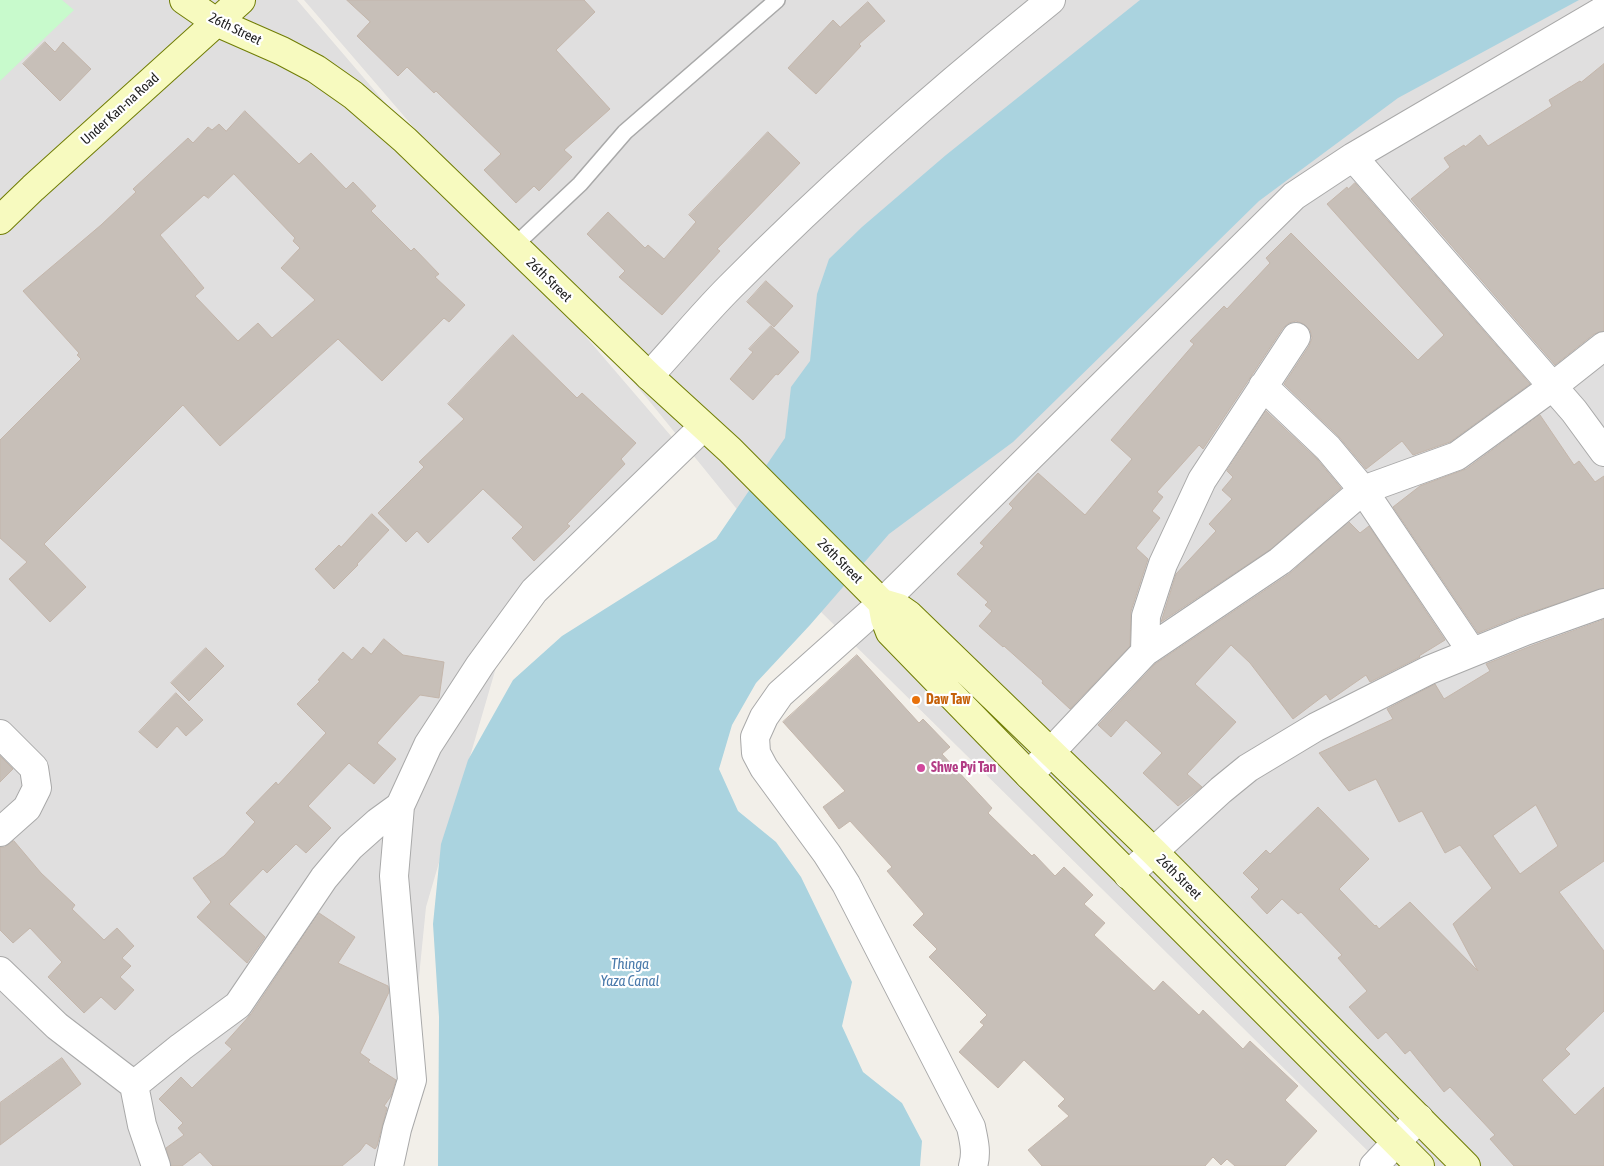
<!DOCTYPE html>
<html>
<head>
<meta charset="utf-8">
<style>
  body { margin:0 }
  canvas { display:block; background:#f2efe9 }
</style>
</head>
<body>
<canvas width="1604" height="1166"></canvas>
<script>
const g = document.querySelector('canvas').getContext('2d');
g.lineJoin = 'round';
function fill(path, color) {
  g.fillStyle = color;
  g.fill(path, 'evenodd');
}
function strokePath(path, color, width, dash) {
  g.strokeStyle = color;
  g.lineWidth = width;
  g.lineCap = dash ? 'butt' : 'round';
  g.setLineDash(dash || []);
  g.stroke(path);
}
function drawText(font, color, halo, rows, align = 'center') {
  g.font = font + ' "Asap Condensed",sans-serif';
  g.lineWidth = 4.5;
  g.setLineDash([]);
  g.textBaseline = 'middle';
  g.strokeStyle = halo;
  g.fillStyle = color;
  for (const [text, x, y, turn = 0] of rows) {
    g.save();
    g.translate(x, y);
    g.rotate((+turn || 0) * Math.PI / 180);
    g.textAlign = isNaN(turn) ? turn : align;
    if (halo) g.strokeText(text, 0, 0);
    g.fillText(text, 0, 0);
    g.restore();
  }
}
fill(new Path2D(`
  M0,0H297L677,443L514,606L426,907L400,1166H0Z
  M304,0H1604V1166H1383L817,608L646,397Z`), '#e0dfdf');
fill(new Path2D(`
  M0,0H62L74,10L0,81Z`), '#c8facc');
fill(new Path2D(`
  M1140,0H1579L1398,98L1259,201L1013,442L889,534L810,625L756,683L732,725L719,769L738,811L776,842L801,877L852,982L842,1026L863,1072L902,1103L922,1141L920,1166H438L439,1017L433,924L441,844L468,760L513,680L562,636L716,539L785,438L791,387L810,361L817,294L829,259L862,227L946,155Z`), '#aad3df');
const building = new Path2D(`
  M347,0H584L595,12L556,50L610,109L564,150L572,157L539,191L534,186L516,203L484,170L501,154L436,91L434,93L407,67L398,76L357,36L370,22Z
  M868,2L885,21L859,44L861,46L816,94L788,68L833,20L840,27Z
  M45,42L55,52L63,42L91,69L60,101L23,64Z
  M1604,64V331L1594,334L1555,365L1411,199L1450,167L1444,158L1464,145L1465,147L1480,135L1488,146L1552,106L1549,100L1580,81L1581,82Z
  M245,111L299,164L311,153L346,189L353,182L376,206L371,211L411,251L414,248L439,274L435,277L465,305L449,322L444,318L382,381L338,339L220,446L183,405L44,544L86,587L50,622L9,579L27,562L0,538V440L81,359L77,355L79,353L23,291L101,225L136,192L133,189L188,138L193,143L208,127L212,130L219,124L226,131ZM234,174L295,238L293,241L300,248L281,268L315,300L272,338L258,323L238,341L195,296L204,288L160,235L204,195L208,198Z
  M768,132L800,163L717,249L720,251L662,315L619,277L625,271L587,234L608,212L645,248L648,245L664,259L696,222L689,215Z
  M1355,183L1530,384L1450,442L1413,455L1402,441L1366,469L1339,437L1284,384L1309,346L1312,338L1310,330L1304,324L1296,321L1289,323L1283,328L1203,449L1199,445L1157,492L1163,497L1152,511L1160,518L1136,548L1148,559L1131,611L1130,646L1070,709L1042,683L1043,681L1004,646L1003,647L979,626L992,611L985,605L988,602L957,574L984,546L980,543L1013,508L1009,504L1038,473L1085,515L1132,459L1111,440L1194,344L1190,341L1224,306L1227,309L1270,263L1266,258L1291,233L1418,360L1444,335L1327,204L1347,187L1348,189Z
  M766,281L793,306L774,327L747,302Z
  M771,326L799,352L778,375L776,374L753,400L730,379L753,352L749,349Z
  M513,335L577,398L582,393L636,443L621,459L625,464L567,524L570,526L534,561L512,538L523,527L483,489L428,543L417,531L406,542L378,513L424,467L419,462L464,419L448,404Z
  M1266,411L1317,459L1341,488L1271,549L1161,622L1176,574L1216,531L1209,524L1232,499L1222,490L1233,477L1227,471Z
  M1540,415L1574,465L1579,461L1595,482L1604,476V588L1520,616L1478,633L1393,507L1420,486L1466,469Z
  M372,514L389,530L357,564L358,565L334,589L315,569L339,545L341,547Z
  M1349,522L1360,533L1369,526L1445,640L1419,656L1420,657L1370,682L1366,675L1330,700L1326,694L1293,719L1250,663L1231,645L1195,684L1236,722L1187,774L1202,787L1178,806L1143,773L1162,753L1126,720L1111,737L1098,725L1155,664L1289,574Z
  M1604,620V861L1559,892L1604,951V1011L1565,1049L1570,1054L1542,1080L1575,1115L1604,1087V1166H1514L1490,1139L1495,1135L1450,1087L1444,1092L1410,1050L1405,1054L1386,1032L1378,1039L1349,1007L1367,991L1338,958L1342,955L1301,912L1298,914L1282,899L1267,914L1251,897L1259,889L1243,873L1266,850L1270,854L1318,807L1369,859L1339,889L1375,926L1376,925L1379,929L1410,902L1478,971L1453,924L1492,888L1460,845L1445,853L1422,811L1399,822L1376,779L1349,791L1319,753L1393,719L1387,709L1435,684L1444,699L1490,671L1486,664L1531,646ZM1536,805L1558,846L1520,874L1493,836Z
  M384,639L403,655L444,662L439,698L420,695L377,743L396,759L374,784L349,763L308,806L331,828L306,853L296,844L267,873L263,869L229,904L265,937L247,963L197,917L211,902L193,878L224,856L255,822L246,813L276,782L278,785L326,733L297,704L320,681L318,680L343,652L352,660L363,647L371,654Z
  M206,648L224,666L189,701L171,683Z
  M857,655L919,723L923,719L950,747L942,754L992,808L988,813L1032,856L1034,854L1055,876L1064,867L1093,895L1084,904L1105,923L1094,935L1154,991L1163,981L1199,1015L1203,1010L1243,1049L1250,1041L1298,1086L1285,1100L1317,1131L1285,1166H1235L1227,1159L1221,1165L1213,1157L1205,1166H1042L1028,1150L1069,1116L1058,1106L1065,1099L1024,1060L998,1088L959,1052L984,1025L980,1022L987,1015L929,957L937,949L913,925L924,914L887,871L892,867L850,821L839,829L823,807L845,791L783,722Z
  M176,693L203,720L186,736L177,726L157,748L139,732Z
  M0,756L13,769L0,782Z
  M14,841L41,873L75,905L72,909L104,940L117,928L134,946L122,958L131,966L120,977L134,990L115,1010L101,997L84,1013L48,977L62,962L30,928L13,943L0,930V847H4Z
  M319,913L355,937L338,963L388,986L389,992L360,1053L370,1060L368,1062L396,1080L391,1096L384,1106L387,1108L377,1146L375,1149L366,1143L360,1151L342,1166H213L200,1152L182,1166H171L166,1148L184,1135L178,1128L183,1123L159,1099L181,1077L192,1088L232,1049L225,1043L251,1014Z
  M62,1058L81,1084L0,1145V1103Z`);
fill(building, '#c7bfb8');
strokePath(building, '#c4b6ab', 1);
const lane = new Path2D(`
  M514,246L580,184L625,132L777,0`);
const street = new Path2D(`
  M1353,157L1574,411L1604,452
  M649,376C676,347 702,315 730,287C831,185 939,90 1051,0
  M1263,386L1328,448L1363,490L1472,652
  M1145,652L1280,561L1363,490L1457,456L1552,387L1604,346
  M0,734L34,768L37,788L27,808L0,832
  M1029,775L1145,652L1146,616L1163,564L1202,480L1296,337
  M1128,875L1221,790L1248,768L1316,727L1429,670L1525,631L1604,603
  M0,971L57,1026L134,1085L181,1047L238,1005L324,878L350,847L378,822L400,806
  M134,1085L142,1125L156,1166
  M389,1166L397,1129L412,1080L394,876L400,806L428,745L480,665L534,591L703,427
  M973,1166C977,1153 974,1141 971,1127L846,884L827,854L764,768L756,753L755,737L764,717L780,694L882,603L1294,196L1353,157L1604,10
  M1374,1166L1419,1118`);
const secondary = new Path2D(`
  M184,0L216,22L282,51L316,69L353,95L405,140L649,376L730,450L882,603L899,608L909,615L1154,852L1466,1166
  M0,220L33,188L241,0
  M882,603L885,619L890,632L1029,775L1420,1166`);
strokePath(lane, '#a9a9a9', 18);
strokePath(street, '#a9a9a9', 30);
strokePath(secondary, '#707d05', 30);
strokePath(lane, '#fff', 15);
strokePath(street, '#fff', 28);
strokePath(secondary, '#f7fabf', 28);
for (const [x, y, r, color] of [
  [916,700,5,"#e8710a"],
  [921,768,5,"#d1479c"]
]) {
  const dot = new Path2D();
  dot.arc(x, y, r, 0, 2 * Math.PI);
  g.fillStyle = color;
  g.fill(dot);
  strokePath(dot, '#fff', 2);
}
drawText('14px', '#222', '#fff', [
  ["26th Street",235,29,26],
  ["Under Kan-na Road",120,109,-42],
  ["26th Street",549,280,44],
  ["26th Street",840,561,45],
  ["26th Street",1179,877,45]
]);
drawText('bold 14px', '#c56008', '#fff', [
  ["Daw Taw",926,700]
], 'left');
drawText('bold 14px', '#b23c85', '#fff', [
  ["Shwe Pyi Tan",931,768]
], 'left');
drawText('italic 15px', '#4a7aab', '#fff', [
  ["Thinga",630,964],
  ["Yaza Canal",630,981]
]);
</script>
</body>
</html>
